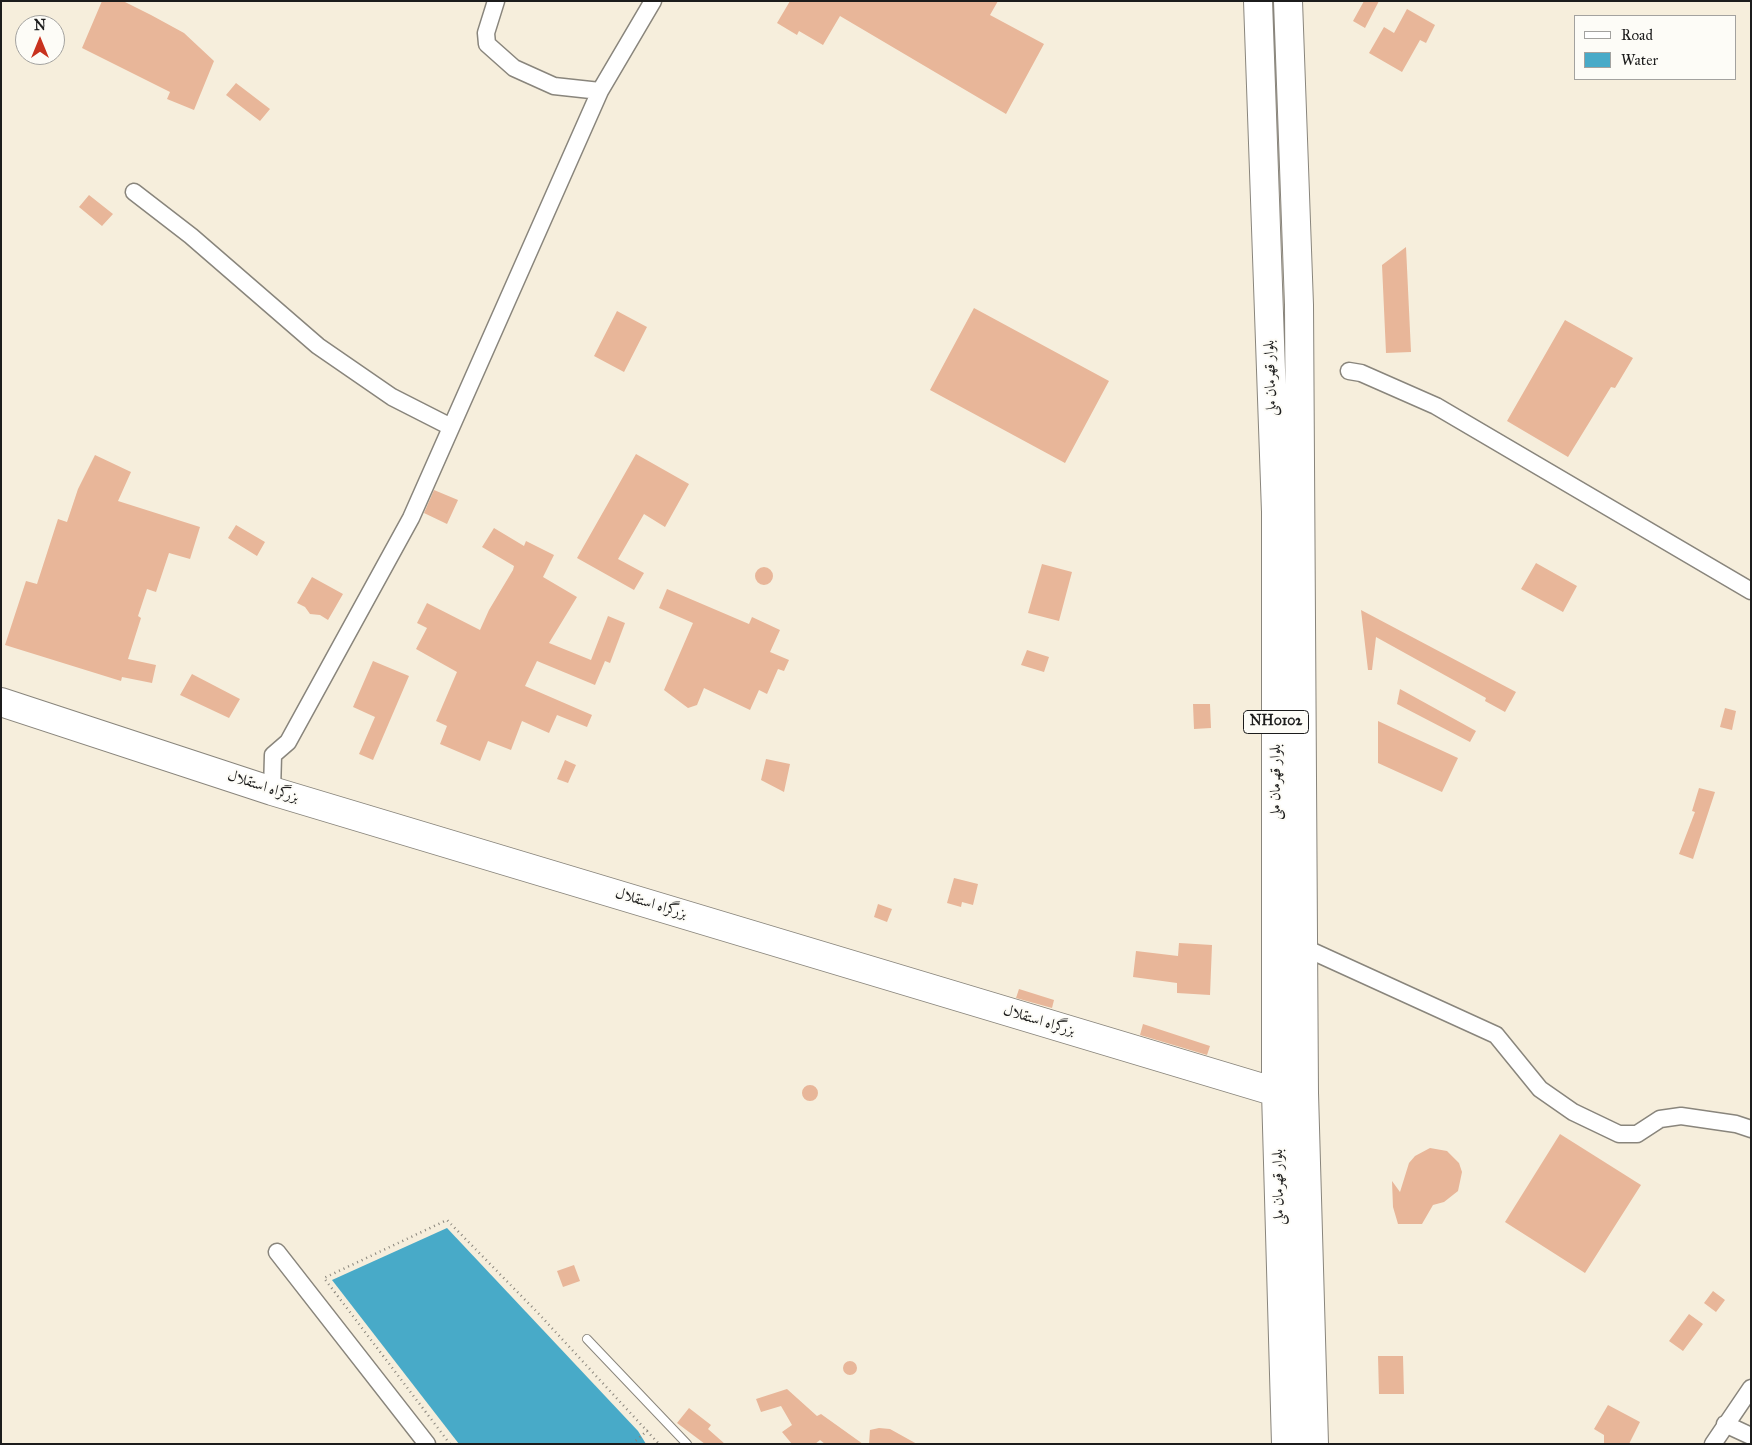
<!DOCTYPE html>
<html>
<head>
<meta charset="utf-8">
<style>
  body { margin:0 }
  #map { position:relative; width:1752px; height:1445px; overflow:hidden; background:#f6eedc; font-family:"IM FELL Great Primer",serif }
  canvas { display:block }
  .frame { position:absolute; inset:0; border:2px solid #1c1c1c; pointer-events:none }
  .legend { position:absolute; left:1574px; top:15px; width:162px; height:65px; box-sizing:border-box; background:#fdfcf7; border:1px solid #a3a29f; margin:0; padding:6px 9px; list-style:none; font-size:15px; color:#1c1c1c }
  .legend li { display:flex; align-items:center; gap:10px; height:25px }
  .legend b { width:25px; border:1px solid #a3a29f }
  .north { position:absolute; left:15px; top:15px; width:50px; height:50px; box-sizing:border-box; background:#fdfcf7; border:1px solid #a3a29f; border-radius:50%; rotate:0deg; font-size:14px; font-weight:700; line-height:20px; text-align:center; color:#1c1c1c }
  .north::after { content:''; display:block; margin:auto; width:18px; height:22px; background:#c8321e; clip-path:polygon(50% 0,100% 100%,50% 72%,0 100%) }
</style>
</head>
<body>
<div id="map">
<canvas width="1752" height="1445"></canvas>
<div class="frame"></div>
<ul class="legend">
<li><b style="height:6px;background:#fff"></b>Road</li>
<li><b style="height:14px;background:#48aac8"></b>Water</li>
</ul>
<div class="north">N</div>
</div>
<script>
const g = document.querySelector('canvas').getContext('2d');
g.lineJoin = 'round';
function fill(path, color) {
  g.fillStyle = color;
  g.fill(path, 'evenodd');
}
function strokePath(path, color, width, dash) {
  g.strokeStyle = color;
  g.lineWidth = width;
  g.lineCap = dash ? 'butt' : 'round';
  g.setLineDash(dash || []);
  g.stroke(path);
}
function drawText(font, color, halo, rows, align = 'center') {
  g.font = font + ' "IM FELL Great Primer",Amiri,serif';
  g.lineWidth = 4;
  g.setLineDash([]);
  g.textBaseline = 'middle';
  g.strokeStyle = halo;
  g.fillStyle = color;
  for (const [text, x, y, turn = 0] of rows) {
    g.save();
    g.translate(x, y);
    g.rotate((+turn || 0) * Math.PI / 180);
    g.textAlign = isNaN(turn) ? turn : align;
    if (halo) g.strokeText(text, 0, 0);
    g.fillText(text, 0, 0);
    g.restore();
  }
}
fill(new Path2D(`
  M447,1228L638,1431L646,1444H459L332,1280Z`), '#48aac8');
fill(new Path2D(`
  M102,1H123L151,15L184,33L214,61L194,110L167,99L170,92L82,48Z
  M790,1H998L990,15L1044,44L1006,114L840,16L823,45L799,31L797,35L777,23Z
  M1364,1H1379L1365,28L1353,21Z
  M1407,9L1435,25L1426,43L1420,40L1402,72L1369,53L1384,27L1394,33Z
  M236,83L270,109L260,121L226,95Z
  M89,195L113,214L102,226L79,207Z
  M1406,247L1411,352L1386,353L1382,265Z
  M974,308L1109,381L1065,463L930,390Z
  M617,311L647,327L624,372L594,356Z
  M1565,320L1633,358L1615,388L1611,387L1568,457L1507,421Z
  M636,454L689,484L665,527L644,514L618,559L644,573L634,590L577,558Z
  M95,455L131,472L118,501L200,527L190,559L169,553L156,592L147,589L138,616L141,618L128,659L156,665L152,683L122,677L121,681L5,645L26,581L37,584L58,519L67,522L78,489Z
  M434,490L458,500L447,524L424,513Z
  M236,525L265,542L257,556L228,538Z
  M494,528L524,546L526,541L554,555L543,577L577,597L549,643L591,660L608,616L625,623L610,663L605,661L595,685L537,661L525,686L592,715L587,727L557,715L549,733L522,721L511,750L488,741L480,761L440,744L447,726L436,721L457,672L416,649L427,628L417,623L427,603L480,630L489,610L513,570L514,566L482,547Z
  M1536,563L1577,586L1563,612L1521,589Z
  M1042,564L1072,572L1059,621L1028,613Z
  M755 576a9 9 0 1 1 18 0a9 9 0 1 1-18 0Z
  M312,577L343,594L328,620L320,615L310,614L305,607L297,603Z
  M667,589L749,624L752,617L780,630L770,652L789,660L784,671L778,669L767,694L759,690L750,710L704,688L697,705L688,708L664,690L693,623L659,608Z
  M1361,610L1516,692L1505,712L1485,701L1486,698L1376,637L1372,670H1368Z
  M1027,650L1049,657L1044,672L1021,665Z
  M373,661L409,676L373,760L359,754L375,717L353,707Z
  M192,674L240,699L229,718L180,695Z
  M1400,689L1476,731L1470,742L1397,704Z
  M1193,704H1210L1211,728L1194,729Z
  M1725,708L1736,711L1732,730L1720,727Z
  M1378,721L1458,758L1442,792L1378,763Z
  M766,759L790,764L784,792L761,780Z
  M565,760L576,765L568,783L557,779Z
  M1699,788L1715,792L1693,859L1679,854L1695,812L1692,811Z
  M954,878L978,884L973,905L962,902L961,907L947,903Z
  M878,904L892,909L887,922L874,917Z
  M1179,943L1212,945L1210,995L1177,993V983L1133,977L1136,951L1178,956Z
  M1019,989L1054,1000L1052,1008L1016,998Z
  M1143,1024L1210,1046L1207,1055L1140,1035Z
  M802 1093a8 8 0 1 1 16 0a8 8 0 1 1-16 0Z
  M1560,1134L1641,1185L1585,1273L1505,1222Z
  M1430,1148L1447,1151L1459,1163L1462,1172L1458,1191L1444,1202L1433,1205L1422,1224H1398L1393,1207L1392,1181L1400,1192L1409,1163L1415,1156Z
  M574,1265L580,1281L563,1287L557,1271Z
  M1713,1291L1725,1300L1716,1312L1704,1303Z
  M1689,1314L1703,1324L1683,1351L1669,1341Z
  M1378,1356H1403L1404,1394H1379Z
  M843 1368a7 7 0 1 1 14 0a7 7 0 1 1-14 0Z
  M787,1389L817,1416L821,1414L863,1444H825L820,1440L815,1444H792L782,1432L792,1425L781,1406L761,1412L756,1399Z
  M1608,1405L1640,1422L1629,1444H1604V1435L1594,1429Z
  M689,1408L711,1425L708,1429L725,1444H705L677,1423Z
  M879,1428L890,1429L917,1444H869L870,1430Z`), '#e8b699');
const lane = new Path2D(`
  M587,1339L687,1444`);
const street = new Path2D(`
  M496,1L486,33L487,44L514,68L554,86L600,91
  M134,192L191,236L318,346L392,397L451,427
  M1349,371L1361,373L1436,406L1751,591
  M272,791L273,755L288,742L411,518L600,91L653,1
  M1303,947L1496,1035L1540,1089L1573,1112L1619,1134H1637L1660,1119L1681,1116L1736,1124L1751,1129
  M277,1252L427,1444
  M1725,1424L1751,1436
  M1713,1444L1751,1388`);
const highway = new Path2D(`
  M1258,1L1276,512V1092L1286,1444
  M1288,1L1299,305L1304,1093L1314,1444
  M1,702L272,791L1276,1092L1294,1093`);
strokePath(lane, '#89857c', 10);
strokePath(street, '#89857c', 19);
strokePath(highway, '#89857c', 30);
strokePath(new Path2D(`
  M450,1444L324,1278L447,1220L538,1313L659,1444
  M632,1444L648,1430`), '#89857c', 2.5, [1, 4]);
strokePath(lane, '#fff', 8);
strokePath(street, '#fff', 16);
strokePath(highway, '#fff', 28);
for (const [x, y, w] of [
  [1276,722,65]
]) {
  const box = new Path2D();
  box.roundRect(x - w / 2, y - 11.5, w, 23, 4);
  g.fillStyle = '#fdfcf7';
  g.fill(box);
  strokePath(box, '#1c1c1c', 1);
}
drawText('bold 14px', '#1c1c1c', null, [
  ["NH0102",1276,722]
]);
drawText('15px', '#1c1c1c', '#fdfcf7', [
  ["بلوار قهرمان ملی",1271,378,-92],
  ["بلوار قهرمان ملی",1276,782,-90],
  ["بزرگراه استقلال",263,787,18],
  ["بزرگراه استقلال",651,904,17],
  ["بزرگراه استقلال",1039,1021,17],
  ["بلوار قهرمان ملی",1279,1187,-91]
]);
</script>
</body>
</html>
